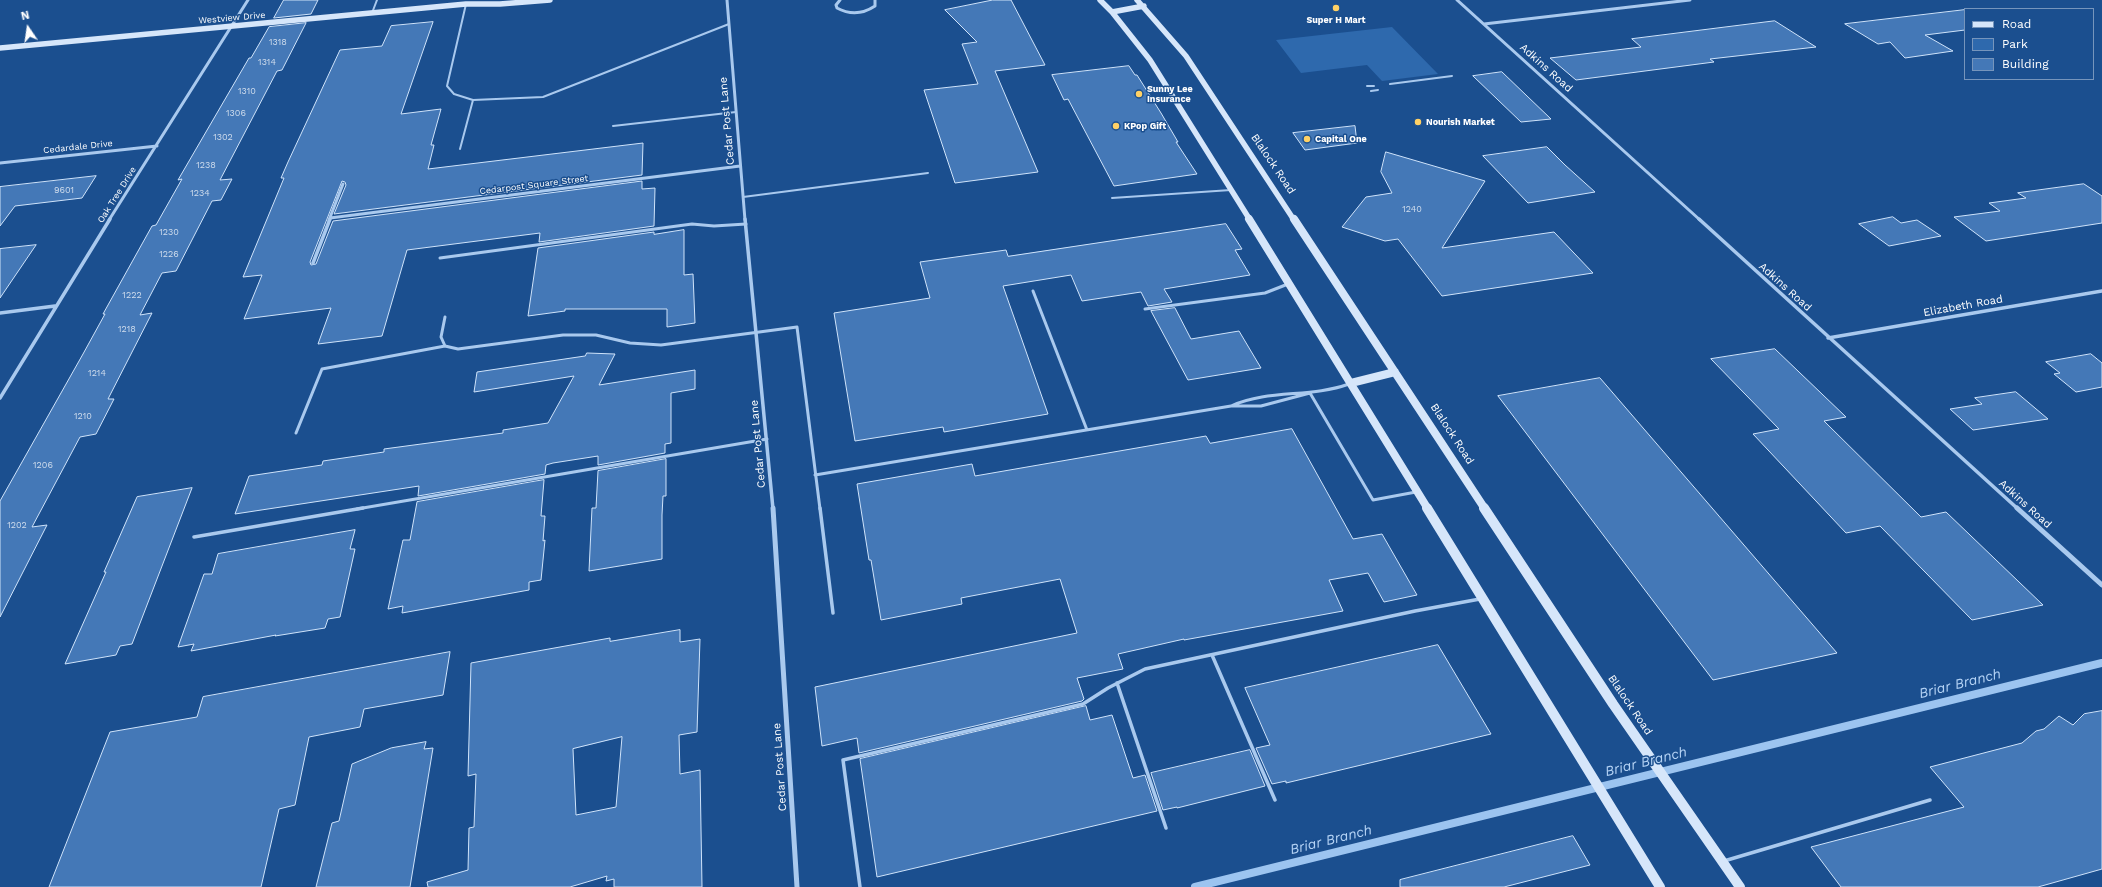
<!DOCTYPE html>
<html>
<head>
<meta charset="utf-8">
<style>
  body { margin:0 }
  #map { position:relative; width:2102px; height:887px; overflow:hidden; background:#1b4f8f; font-family:"Work Sans",sans-serif }
  canvas { display:block }
  .legend { position:absolute; left:1964px; top:8px; width:130px; height:72px; box-sizing:border-box; background:#1b4f8f; border:1px solid #7695bc; margin:0; padding:5px 7px; list-style:none; font-size:12px; color:#fff }
  .legend li { display:flex; align-items:center; gap:8px; height:20px }
  .legend b { width:20px; border:1px solid #7695bc }
  .north { position:absolute; left:8px; top:8px; width:40px; height:40px; -webkit-text-stroke:3px #1b4f8f; paint-order:stroke; rotate:347deg; font-size:11px; font-weight:700; line-height:16px; text-align:center; color:#fff }
  .north::after { content:''; display:block; margin:auto; width:14px; height:18px; background:#fff; clip-path:polygon(50% 0,100% 100%,50% 72%,0 100%) }
</style>
</head>
<body>
<div id="map">
<canvas width="2102" height="887"></canvas>
<ul class="legend">
<li><b style="height:5px;background:#d6e6fa"></b>Road</li>
<li><b style="height:11px;background:#2e69ad"></b>Park</li>
<li><b style="height:11px;background:#4478b7"></b>Building</li>
</ul>
<div class="north">N</div>
</div>
<script>
const g = document.querySelector('canvas').getContext('2d');
g.lineJoin = 'round';
function fill(path, color) {
  g.fillStyle = color;
  g.fill(path, 'evenodd');
}
function strokePath(path, color, width, dash) {
  g.strokeStyle = color;
  g.lineWidth = width;
  g.lineCap = dash ? 'butt' : 'round';
  g.setLineDash(dash || []);
  g.stroke(path);
}
function drawText(font, color, halo, rows, align = 'center') {
  g.font = font + ' "Work Sans",sans-serif';
  g.lineWidth = 3;
  g.setLineDash([]);
  g.textBaseline = 'middle';
  g.strokeStyle = halo;
  g.fillStyle = color;
  for (const [text, x, y, turn = 0] of rows) {
    g.save();
    g.translate(x, y);
    g.rotate((+turn || 0) * Math.PI / 180);
    g.textAlign = isNaN(turn) ? turn : align;
    if (halo) g.strokeText(text, 0, 0);
    g.fillText(text, 0, 0);
    g.restore();
  }
}
fill(new Path2D(`
  M1392,27L1438,74L1382,81L1367,65L1301,73L1276,40Z`), '#2e69ad');
strokePath(new Path2D(`
  M1195,887L2102,663`), '#9cc4f0', 8);
const building = new Path2D(`
  M284,0H318L311,14L274,18Z
  M993,0H1011L1045,65L995,71L1038,172L955,183L924,90L978,84L962,44L977,42L945,10Z
  M1965,10V30L1925,35L1953,51L1905,58L1890,42L1878,44L1845,24Z
  M1775,21L1816,47L1710,59L1714,62L1576,80L1550,58L1641,47L1632,39Z
  M433,22L401,114L441,109L431,145H434L428,169L643,143L642,175L334,214L346,185L345,182L342,181L310,262L311,265L316,264L333,221L642,181V189L655,188L654,226L539,242L540,233L407,250L382,336L318,344L331,308L244,319L262,275L243,277L284,178H281L288,162L340,50L382,46L391,26Z
  M306,23L282,70L277,71L220,180L232,179L221,200L212,201L176,271L162,273L140,315L152,313L108,399H114L96,434L80,437L32,527L47,525L0,617V501L83,354L105,314H103L152,226L156,225L182,179L178,180L249,58H251L269,27Z
  M1129,66L1135,75H1137L1161,113L1178,142H1176L1197,174L1114,186L1068,99L1064,100L1052,75Z
  M1502,72L1551,119L1521,122L1473,76Z
  M1355,126L1357,143L1305,150L1293,133Z
  M1547,147L1565,165L1595,192L1528,203L1483,156Z
  M1386,152L1485,181L1442,248L1554,232L1593,273L1442,296L1398,239L1385,241L1342,227L1366,197L1392,193L1381,172Z
  M96,176L82,198L15,206L0,226V187Z
  M2084,184L2102,196V223L1986,241L1954,217L2000,211L1989,203L2026,198L2018,193Z
  M1893,217L1901,223L1917,220L1941,236L1889,246L1859,224Z
  M1226,224L1242,249L1235,250L1250,275L1164,289L1172,302L1148,306L1141,292L1082,301L1071,275L1003,286L1048,414L944,432L943,427L855,441L834,313L930,298L920,262L1006,250L1008,256Z
  M684,230V275L693,274L695,323L667,327V309H565V311L528,316L538,248L654,232V234Z
  M36,245L0,298V249Z
  M1175,308L1191,339L1239,331L1261,368L1188,380L1151,311Z
  M1775,349L1846,417L1824,421L1921,517L1946,512L2043,605L1972,620L1880,526L1846,533L1753,434L1779,429L1711,359Z
  M587,353L615,354L599,385L695,370V389L671,393V443L665,444V453L598,465V456L553,463L546,465L545,474L418,496L419,486L235,514L249,476L322,465L323,461L384,452V449L503,433V430L548,423L574,376L474,392L477,372L585,356Z
  M2091,354L2102,363V387L2076,392L2054,374L2060,373L2046,362Z
  M1600,378L1837,653L1713,680L1498,396Z
  M2016,392L2048,419L1973,430L1950,409L1982,404L1975,398Z
  M1292,429L1353,539L1382,534L1417,595L1384,602L1368,573L1329,580L1343,611L1184,640V639L1118,654L1123,669L1077,678L1084,699L1082,701L859,753L857,738L822,746L815,687L1077,633L1060,579L961,598L962,604L881,620L871,560H869L857,484L972,464L975,476L1206,436L1210,443Z
  M666,459V496H663L662,515V559L589,571L592,508H596L598,471Z
  M544,480L541,516H545L543,541L545,540L541,580L529,582V590L402,613L403,606L388,609L403,540H410L417,502Z
  M192,488L132,644L120,646L116,655L65,664L106,572H104L137,497Z
  M355,530L350,549H355L340,617L328,619L325,628L275,636L276,635L191,651L194,644L178,647L204,574H212L218,554Z
  M680,630V642L700,639L697,732L679,735L680,774L700,770L702,887H614V879L606,881L607,876L570,887H428L427,882L468,870L469,828L474,827L476,774L468,776L471,663L610,638V641ZM622,737L616,807L576,815L573,749Z
  M1438,645L1491,734L1286,783V781L1272,784L1256,748L1270,745L1245,688Z
  M450,652L443,695L364,709L360,727L309,737L295,805L279,809L261,887H49L110,732L197,717L203,697Z
  M1086,706L1090,720L1112,715L1133,778L1145,775L1157,811L877,877L860,759Z
  M2102,711V869L2038,887H1841L1811,847L1964,807L1930,767L2022,743L2036,731L2044,729L2059,716L2073,725L2084,714Z
  M426,742L424,749L433,748L410,887H316L332,823L339,821L352,764L391,748Z
  M1250,750L1265,786L1177,808V807L1163,810L1151,773Z
  M1573,836L1590,865L1504,887H1400V880Z`);
fill(building, '#4478b7');
strokePath(building, '#cfe3fa', 1);
strokePath(new Path2D(`
  M466,4L447,86L454,94L473,100L543,97L729,24
  M372,13L377,0
  M1390,84L1452,76
  M1367,86H1374
  M1371,91L1378,90
  M613,126L736,112
  M460,149L473,100
  M743,197L928,173
  M1112,198L1231,190`), '#a9c9ee', 2);
strokePath(new Path2D(`
  M440,258L692,224L714,226L746,224
  M1033,291L1087,430
  M1145,309L1265,293L1288,284
  M445,317L441,337L445,346L458,349L563,335H596L630,343L661,345L797,327L820,509
  M1310,393L1373,500L1416,492
  M1231,406C1269,389 1310,398 1349,384
  M296,433L322,369L445,346
  M815,475L1231,406H1261L1310,393
  M357,509L767,439`), '#a9c9ee', 3);
strokePath(new Path2D(`
  M820,508L833,613
  M194,537L363,508
  M1212,655L1275,800
  M1117,683L1166,828
  M1724,861L1930,800
  M860,887L843,760L1083,704L1108,688L1145,669L1415,611L1480,599`), '#a9c9ee', 3.5);
strokePath(new Path2D(`
  M727,0L745,220
  M840,0L836,5L837,8C850,15 863,14 875,6V0
  M1457,0L1700,220
  M1484,24L1690,0
  M0,163L157,146
  M330,218L740,166
  M109,220L248,0
  M329,220L343,184`), '#a9c9ee', 3);
strokePath(new Path2D(`
  M745,219L773,509
  M1699,219L2018,509
  M313,263L330,219
  M0,313L55,306
  M1828,338L2102,291
  M0,398L110,219`), '#a9c9ee', 3.5);
strokePath(new Path2D(`
  M773,508L797,887
  M2017,508L2102,585`), '#a9c9ee', 5);
strokePath(new Path2D(`
  M1100,0L1112,12L1150,60L1250,220
  M1137,0L1186,56L1294,220
  M1112,12L1144,6
  M0,48L466,4H500L550,0`), '#d6e6fa', 5.5);
strokePath(new Path2D(`
  M1249,219L1428,509
  M1294,219L1485,509
  M1351,383L1395,372`), '#d6e6fa', 8);
strokePath(new Path2D(`
  M1427,508L1660,887
  M1484,508L1613,704L1740,887`), '#d6e6fa', 10);
for (const [x, y, r, color] of [
  [1336,8,4,"#ffd166"],
  [1139,94,4,"#ffd166"],
  [1418,122,4,"#ffd166"],
  [1116,126,4,"#ffd166"],
  [1307,139,4,"#ffd166"]
]) {
  const dot = new Path2D();
  dot.arc(x, y, r, 0, 2 * Math.PI);
  g.fillStyle = color;
  g.fill(dot);
  strokePath(dot, '#1b4f8f', 1.5);
}
drawText('9px', '#fff', '#1b4f8f', [
  ["Westview Drive",232,18,-5],
  ["Cedardale Drive",78,147,-6],
  ["Cedarpost Square Street",534,185,-7],
  ["Oak Tree Drive",117,195,-58]
]);
drawText('bold 9px', '#fff', '#1b4f8f', [
  ["Super H Mart",1336,20,"center"],
  ["Sunny Lee",1147,89],
  ["Insurance",1147,99],
  ["Nourish Market",1426,122],
  ["KPop Gift",1124,126],
  ["Capital One",1315,139]
], 'left');
drawText('9px', '#d0dded', null, [
  ["1318",278,42],
  ["1314",267,62],
  ["1310",247,91],
  ["1306",236,113],
  ["1302",223,137],
  ["1238",206,165],
  ["9601",64,190],
  ["1234",200,193],
  ["1240",1412,209],
  ["1230",169,232],
  ["1226",169,254],
  ["1222",132,295],
  ["1218",127,329],
  ["1214",97,373],
  ["1210",83,416],
  ["1206",43,465],
  ["1202",17,525]
]);
drawText('11px', '#fff', '#1b4f8f', [
  ["Adkins Road",1546,68,42],
  ["Cedar Post Lane",727,121,-95],
  ["Blalock Road",1273,164,56],
  ["Adkins Road",1785,287,42],
  ["Elizabeth Road",1963,306,-10],
  ["Blalock Road",1452,434,57],
  ["Cedar Post Lane",758,444,-95],
  ["Adkins Road",2025,504,42],
  ["Blalock Road",1630,705,56],
  ["Cedar Post Lane",780,767,-94]
]);
drawText('italic 14px', '#b5d3f5', '#1b4f8f', [
  ["Briar Branch",1960,684,-14],
  ["Briar Branch",1646,762,-14],
  ["Briar Branch",1331,840,-14]
]);
</script>
</body>
</html>
